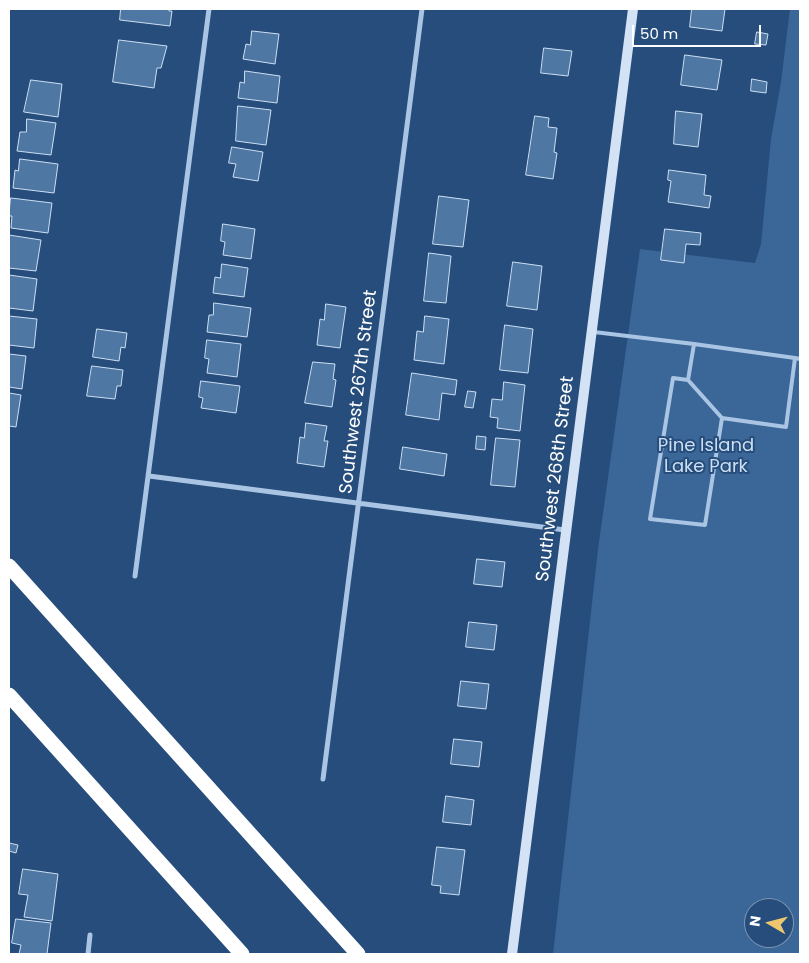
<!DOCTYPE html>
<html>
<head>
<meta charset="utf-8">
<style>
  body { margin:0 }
  #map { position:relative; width:809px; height:963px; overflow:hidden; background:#264d7b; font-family:Poppins,sans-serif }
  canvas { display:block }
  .frame { position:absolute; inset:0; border:10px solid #fff; pointer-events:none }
  .north { position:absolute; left:744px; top:898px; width:50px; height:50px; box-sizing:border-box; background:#264d7b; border:1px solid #7d94b0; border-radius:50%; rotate:278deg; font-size:14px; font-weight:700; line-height:20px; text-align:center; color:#fff }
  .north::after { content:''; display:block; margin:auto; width:18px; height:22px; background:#edc66f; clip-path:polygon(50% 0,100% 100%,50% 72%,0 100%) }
  .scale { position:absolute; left:632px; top:25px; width:129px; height:22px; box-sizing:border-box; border:2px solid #fff; border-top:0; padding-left:6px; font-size:15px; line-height:18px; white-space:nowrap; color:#fff; -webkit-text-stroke:4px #264d7b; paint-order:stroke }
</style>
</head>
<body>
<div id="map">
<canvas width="809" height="963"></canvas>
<div class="frame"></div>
<div class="north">N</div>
<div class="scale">50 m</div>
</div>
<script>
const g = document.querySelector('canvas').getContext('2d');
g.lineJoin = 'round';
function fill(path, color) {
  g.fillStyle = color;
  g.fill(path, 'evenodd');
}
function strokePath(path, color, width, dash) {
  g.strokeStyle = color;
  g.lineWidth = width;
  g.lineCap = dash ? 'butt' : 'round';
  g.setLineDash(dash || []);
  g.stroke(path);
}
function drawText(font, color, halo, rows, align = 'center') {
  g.font = font + ' Poppins,sans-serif';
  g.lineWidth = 4;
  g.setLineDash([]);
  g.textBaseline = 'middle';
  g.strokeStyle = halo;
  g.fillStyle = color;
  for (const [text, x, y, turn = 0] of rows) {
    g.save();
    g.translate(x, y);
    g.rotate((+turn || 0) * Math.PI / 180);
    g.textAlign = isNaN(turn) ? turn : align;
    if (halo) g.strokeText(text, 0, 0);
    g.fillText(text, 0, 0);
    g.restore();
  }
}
fill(new Path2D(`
  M790,9H800V954H553L598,549L640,249L755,263L761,244L771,139L781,82ZM754,908H784V938H754Z`), '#3a6798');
const building = new Path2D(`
  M121,9H169V11H172L170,26L120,20Z
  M692,9H725L722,31L690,27Z
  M252,31L279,34L275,64L243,59L246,44L250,45Z
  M757,32L768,34L766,45L755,44Z
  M119,40L167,46L161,68H157L154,88L113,82Z
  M544,48L572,51L568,76L541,73Z
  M685,55L722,60L717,90L681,85Z
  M245,71L280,76L277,103L238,98L240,82L244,83Z
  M752,79L767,82L766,93L751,91Z
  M31,80L62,84L58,117L24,112Z
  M238,106L271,110L266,145L236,141Z
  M676,111L702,114L698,147L674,144Z
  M535,116L549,118L548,127L557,128L554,152L557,153L553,179L526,175Z
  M27,119L56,123L51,155L17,151L20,132H26Z
  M232,147L263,152L258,181L233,177L236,164L229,163Z
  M20,159L58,164L54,193L13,188L15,170L18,171Z
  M669,170L706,175L704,195L711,196L709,208L668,202L671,181L668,180Z
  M439,196L469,200L463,247L433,244Z
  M11,198L52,203L48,233L11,228L12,216H9Z
  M223,224L255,229L251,259L223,255L225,242L221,241Z
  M665,229L701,233L700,245L686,244L684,263L661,260Z
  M9,235L41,240L36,271L9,268Z
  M429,253L451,256L446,303L424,301Z
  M513,262L542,266L537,310L507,306Z
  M222,264L248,268L244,297L213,293L215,277L220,278Z
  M9,275L37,279L33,311L9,308Z
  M214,303L251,308L247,337L207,332L209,315H213Z
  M326,304L346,307L340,348L317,345L320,319L324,320Z
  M9,316L37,319L34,348L9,345Z
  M425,316L449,319L444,364L414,360L417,331L423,332Z
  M505,325L533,329L528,373L500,370Z
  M97,329L127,333L125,348L121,347L119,361L93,357Z
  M207,340L241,344L237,377L207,373L209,359L205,358Z
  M9,354L26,356L22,389L9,387Z
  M313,362L335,364L333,379L336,380L332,407L305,403Z
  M92,366L123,370L121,386H117L115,399L87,396Z
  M412,373L457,380L455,395L442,393L439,420L406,415Z
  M201,381L240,386L236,413L201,408L203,398L199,397Z
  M504,382L525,385L520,431L497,428L498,418L490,417L492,399L502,400Z
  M468,391L476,392L473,408L465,407Z
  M9,393L21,395L16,427L9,426Z
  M306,423L327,426L324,441H328L324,467L297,463L300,437L304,438Z
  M477,436L486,437L485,450L476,449Z
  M496,438L520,440L515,487L491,485Z
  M403,447L447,454L444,476L400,469Z
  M477,559L505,562L502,587L474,584Z
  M469,622L497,625L494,650L466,647Z
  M461,681L489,684L486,709L458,706Z
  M454,739L482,742L479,767L451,764Z
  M446,796L474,800L471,825L443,822Z
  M9,843L18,845L16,853L9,851Z
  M437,847L465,850L459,895L440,893L441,886L432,885Z
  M23,869L58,874L52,921L24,917L28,895L19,894Z
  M16,919L51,923L47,954H19L21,945L12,943Z`);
fill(building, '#4e77a4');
strokePath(building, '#ccdff3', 1);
strokePath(new Path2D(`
  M594,332L694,344L688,380L673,378L650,519L705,525L722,418L688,380
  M694,344L795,358
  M722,418L786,427L795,358L800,359`), '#aac5e4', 4);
strokePath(new Path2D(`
  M149,476L565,530
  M135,576L209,9
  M323,779L422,9
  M88,954L90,935`), '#aac5e4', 5);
strokePath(new Path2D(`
  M512,954L633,9`), '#d3e2f4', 10);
strokePath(new Path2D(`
  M9,566L358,954
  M9,695L242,954`), '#fff', 15);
drawText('18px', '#fff', '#264d7b', [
  ["Southwest 267th Street",359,392,-83],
  ["Southwest 268th Street",556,479,-83]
]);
drawText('18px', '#ccdff3', '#264d7b', [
  ["Pine Island",706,446],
  ["Lake Park",706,467]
]);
</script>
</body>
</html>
